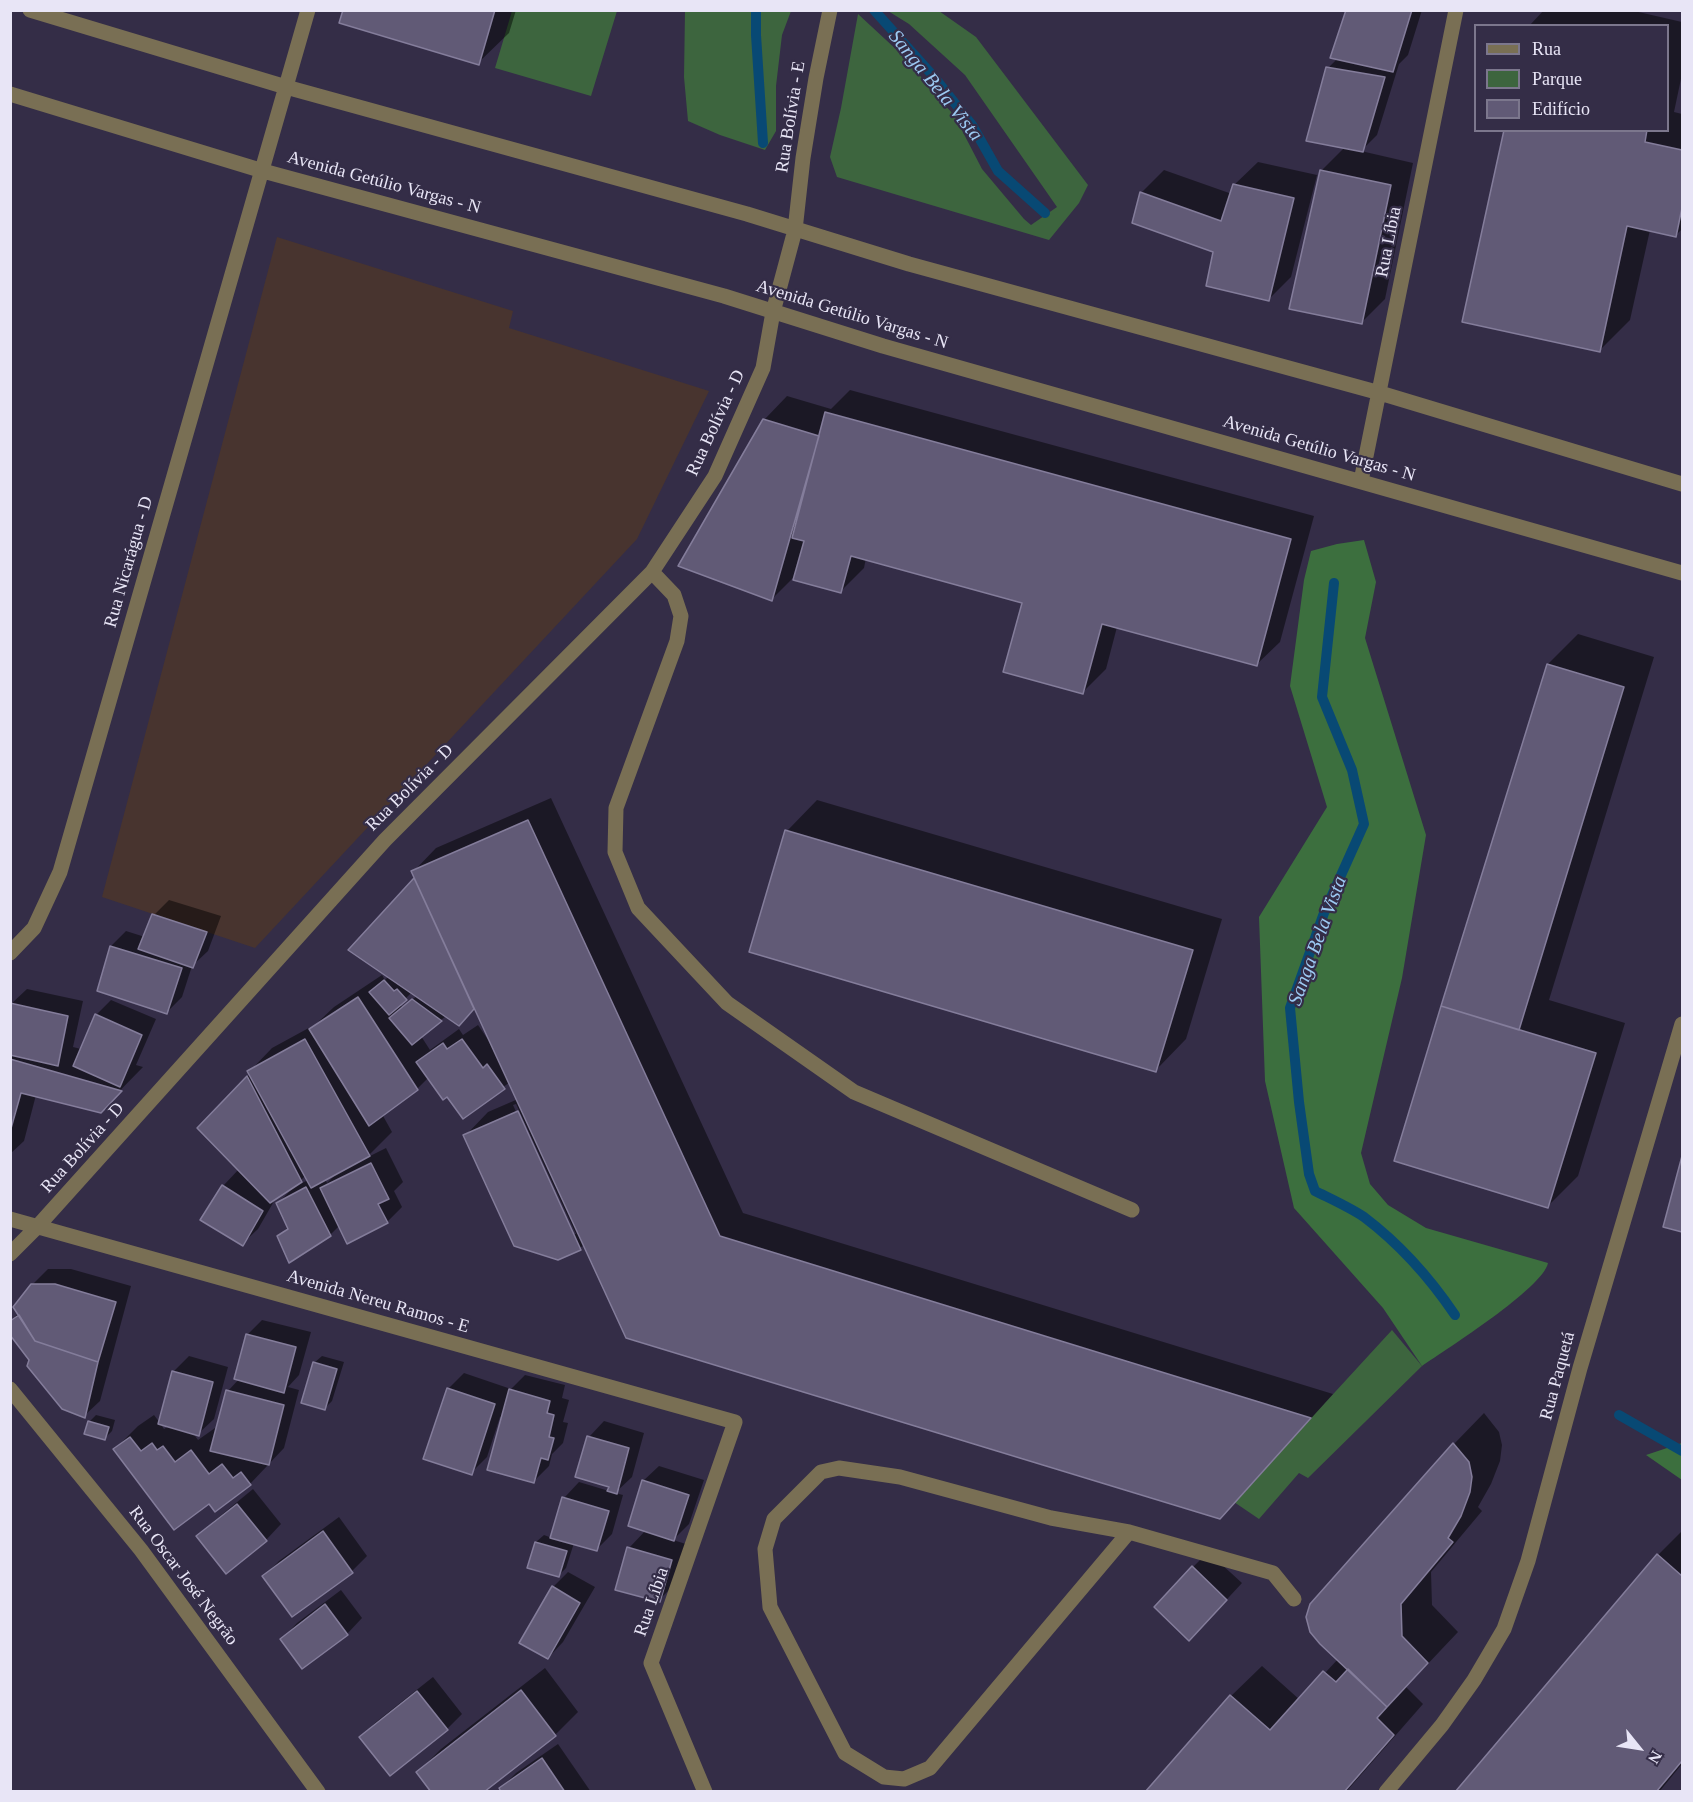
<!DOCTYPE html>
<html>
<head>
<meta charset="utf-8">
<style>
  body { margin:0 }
  #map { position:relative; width:1693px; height:1802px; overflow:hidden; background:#342d47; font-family:"Times New Roman",serif }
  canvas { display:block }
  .frame { position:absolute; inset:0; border:12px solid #e8e5f6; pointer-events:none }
  .legend { position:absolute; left:1474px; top:24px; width:195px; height:108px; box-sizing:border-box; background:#342d47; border:2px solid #7c778d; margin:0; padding:8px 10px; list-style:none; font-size:18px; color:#e8e5f6 }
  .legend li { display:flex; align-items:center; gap:12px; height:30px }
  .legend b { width:30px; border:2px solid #7c778d }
  .north { position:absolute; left:1609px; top:1718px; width:60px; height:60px; -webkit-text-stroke:4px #342d47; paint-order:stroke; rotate:120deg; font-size:16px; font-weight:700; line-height:24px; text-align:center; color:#e8e5f6 }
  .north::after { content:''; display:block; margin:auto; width:21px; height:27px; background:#e8e5f6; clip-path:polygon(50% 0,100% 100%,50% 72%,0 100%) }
</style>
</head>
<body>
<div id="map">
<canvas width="1693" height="1802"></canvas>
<div class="frame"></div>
<ul class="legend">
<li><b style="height:8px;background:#796f54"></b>Rua</li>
<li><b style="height:16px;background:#3d653e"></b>Parque</li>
<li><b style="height:16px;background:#615a76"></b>Edifício</li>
</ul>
<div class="north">N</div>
</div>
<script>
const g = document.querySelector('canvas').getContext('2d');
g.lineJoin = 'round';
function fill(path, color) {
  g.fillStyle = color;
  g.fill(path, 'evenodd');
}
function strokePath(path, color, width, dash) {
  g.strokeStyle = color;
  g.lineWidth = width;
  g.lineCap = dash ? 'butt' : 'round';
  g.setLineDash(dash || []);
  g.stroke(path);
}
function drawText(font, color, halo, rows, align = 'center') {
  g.font = font + ' "Times New Roman",serif';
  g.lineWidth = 4.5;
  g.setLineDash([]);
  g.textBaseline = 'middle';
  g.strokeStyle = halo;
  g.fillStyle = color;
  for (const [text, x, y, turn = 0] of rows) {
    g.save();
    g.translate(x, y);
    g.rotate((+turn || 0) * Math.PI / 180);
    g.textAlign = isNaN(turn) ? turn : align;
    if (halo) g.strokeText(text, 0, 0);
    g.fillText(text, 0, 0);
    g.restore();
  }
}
fill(new Path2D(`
  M277,237L513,311L509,328L709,391L637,539L255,948L102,897Z`), '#48342f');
fill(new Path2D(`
  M512,11H617L591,96L495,68Z
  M685,11H791L782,35L776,86V131L765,150L720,135L688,121L684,77Z
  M888,11H939L976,37L1088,185L1079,203L1049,240L837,177L830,157L841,108L858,14L913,65L927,86L954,115L982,169L1024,219L1031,225L1057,207L965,75L909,24Z
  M1392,1330L1422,1366L1308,1478L1299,1473L1259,1519L1234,1502Z`), '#3d653e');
fill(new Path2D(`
  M1364,540L1376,582L1365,638L1426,835L1402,978L1361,1153L1370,1184L1388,1205L1426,1228L1548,1263C1543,1288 1447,1349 1422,1366L1383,1308L1294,1208L1265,1081L1259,917L1327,807L1290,686L1304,580L1311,551L1337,544Z
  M1682,1443V1480L1646,1455Z`), '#3c6f3e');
fill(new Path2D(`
  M344,10H516L509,33L478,63Z
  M1348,10H1422L1408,55L1399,64L1377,135L1361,151L1413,163L1385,299L1362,322L1321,171L1345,147L1328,68L1338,58Z
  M1544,10H1630L1682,22V74L1674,112L1682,114V229L1676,235L1650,230L1630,320L1600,350L1506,130H1668V26H1529Z
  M1258,162L1317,175L1291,277L1268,300L1215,251L1141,193L1164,170L1232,194L1234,185Z
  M850,390L1314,516L1280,642L1256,665L1117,627L1106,669L1083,692L1024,602L866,558L864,568L840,592L796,575L772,599L764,420L787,396L831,409Z
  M1578,634L1654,657L1549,1000L1625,1023L1578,1176L1548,1206L1396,1160L1548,664Z
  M551,798L743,1213L1333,1394L1243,1494L585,1244L580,1248L557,1258L465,1136L488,1112L518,1099L510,1082L463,1117L448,1095L429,1077L417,1089L382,1114L392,1132L366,1158L386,1148L403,1182L394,1191L402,1207L387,1222L340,1225L330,1235L279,1236L289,1226L278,1203L294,1187L277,1196L258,1229L242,1244L223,1186L239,1169L199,1128L250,1074L249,1072L272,1048L316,1024L334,1007L382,975L385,980L389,976L351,950L416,878L413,872L436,848ZM412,992L417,996L402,1007L400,1004ZM476,1008L489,1041L478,1025L463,1035L459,1029L430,1050L421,1036L446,1016L459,1025ZM516,1104L576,1234H573L513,1105ZM336,1174L327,1183L325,1179ZM305,1176L308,1180L296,1186V1185Z
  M817,800L1222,919L1186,1039L1156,1070L787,831Z
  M169,900L221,916L208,951L192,966L182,997L167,1012L111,946L126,931L145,937L154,915Z
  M27,989L83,1001L73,1047L81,1049L96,1015L111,1000L156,1019L136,1065L143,1067L100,1111L36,1095L24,1141L10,1154V1007L11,1004Z
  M1682,1161V1231L1664,1226Z
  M48,1269H71L131,1286L100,1401L84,1416L31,1360L10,1321L19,1313L32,1285Z
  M262,1320L311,1332L299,1375L288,1387L299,1390L284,1448L250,1484L210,1502L115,1449L138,1426L154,1415L160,1423L174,1371L189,1356L228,1367L214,1419L198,1434L193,1433L198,1440L215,1428L217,1431L228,1391L239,1379L247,1335ZM160,1423L169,1426L164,1429Z
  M322,1356L344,1362L332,1401L325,1408L314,1363Z
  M464,1373L511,1389L525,1375L565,1385L562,1398L569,1400L563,1422L568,1423L563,1443L552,1454L549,1466L534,1481L503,1418L500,1417L487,1457L471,1473L448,1389Z
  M1484,1413L1499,1432L1502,1445L1500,1461L1491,1484L1478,1507L1482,1511L1431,1572L1432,1605L1458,1632L1406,1687L1423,1704L1346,1792H1147L1231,1696L1262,1666L1300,1700L1338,1659L1312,1605L1454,1444Z
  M96,1415L115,1420L112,1431L105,1438L89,1422Z
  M604,1421L644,1433L632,1477L615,1493L623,1495L612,1534L597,1549L574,1543L566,1568L559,1575L536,1542L544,1535L552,1538L564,1498L579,1482L609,1491L611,1486L589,1437Z
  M659,1466L704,1480L689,1524L673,1540L686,1544L674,1585L659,1600L629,1548L646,1530L643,1481Z
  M253,1489L281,1524L266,1540L198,1536L214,1521Z
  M339,1517L367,1556L352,1571L292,1615L264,1576L279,1561Z
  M1682,1531V1764L1659,1792H1456L1658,1555Z
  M1208,1552L1242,1583L1204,1624L1193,1567Z
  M568,1572L595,1587L563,1642L548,1658L553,1587Z
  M341,1590L362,1618L347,1634L282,1639L297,1623Z
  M545,1668L578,1712L555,1735L418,1772L441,1749Z
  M433,1677L462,1714L447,1729L361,1737L376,1722Z
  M558,1744L591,1792H503L501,1788L516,1773Z`), '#0007');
strokePath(new Path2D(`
  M756,10V35L763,143
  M874,10L935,78L972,125L998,171L1045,213
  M1334,583L1322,697L1352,770L1364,824L1324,913L1290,1008L1299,1102L1309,1174L1315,1191C1331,1199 1349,1207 1364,1217C1401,1245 1430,1278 1455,1315
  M1619,1415L1682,1451`), '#084974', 10);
const building = new Path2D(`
  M343,10H495L479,65L339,23Z
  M1346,10H1412L1393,72L1330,58Z
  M1326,67L1385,77L1363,152L1306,141Z
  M1504,130H1647L1645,142L1682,150V208L1676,237L1627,226L1600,352L1462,322Z
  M1320,170L1391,185L1362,324L1289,309Z
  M1233,184L1294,198L1269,301L1206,286L1213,252L1132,223L1140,192L1221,221Z
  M825,412L1291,539L1257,666L1102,624L1083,694L1003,672L1022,603L851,556L841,593L793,580L804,541L792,538Z
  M763,419L819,436L772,601L678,566Z
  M1547,664L1624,687L1519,1030L1441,1006Z
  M528,820L720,1236L1311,1418L1220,1519L626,1338L411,871Z
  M785,830L1193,950L1156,1072L749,952Z
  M414,878L474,1009L459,1026L348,950Z
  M152,914L207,932L193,968L138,949Z
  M110,946L182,968L167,1014L97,991Z
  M384,980L394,991L397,989L407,1000L389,1015L369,992Z
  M358,997L418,1090L369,1126L309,1029Z
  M412,999L442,1021L412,1045L389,1018Z
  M10,1003L68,1016L58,1066L10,1055Z
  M1441,1006L1596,1053L1548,1208L1394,1161Z
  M95,1014L142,1035L120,1087L73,1066Z
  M305,1039L370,1156L311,1188L247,1071Z
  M462,1039L483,1068L487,1064L505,1089L463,1119L447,1097L443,1100L416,1062L443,1043L447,1049Z
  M10,1059L122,1091L101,1113L21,1093L10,1132Z
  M247,1076L302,1182L270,1203L197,1128Z
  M518,1111L581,1250L558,1260L514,1246L463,1135Z
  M1682,1156V1232L1663,1227Z
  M371,1163L389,1199L378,1204L388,1223L347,1244L320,1188Z
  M222,1185L263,1211L243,1246L200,1220Z
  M306,1187L331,1236L289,1263L277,1236L288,1229L276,1203Z
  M31,1284H55L116,1302L98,1362L35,1341L13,1307Z
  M19,1315L35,1341L98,1362L85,1418L62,1409L27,1366L29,1360L10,1335V1321Z
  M246,1334L296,1347L284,1393L234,1379Z
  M313,1362L337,1369L325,1410L301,1403Z
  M172,1371L213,1382L199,1436L158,1424Z
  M447,1388L495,1404L472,1475L423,1459Z
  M509,1389L550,1401L547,1413L554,1415L549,1437L554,1438L548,1460L541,1458L534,1483L487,1470Z
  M226,1390L284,1405L269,1465L210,1451Z
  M88,1421L109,1427L105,1440L84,1434Z
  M587,1436L629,1448L617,1494L607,1491L609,1487L575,1477Z
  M130,1437L141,1451L152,1443L157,1450L163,1446L175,1462L191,1450L209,1474L222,1464L233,1478L241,1472L251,1485L215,1512L209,1504L174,1530L113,1449Z
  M1453,1443L1469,1462L1472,1477L1470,1492L1461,1516L1448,1538L1453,1542L1401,1604L1402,1636L1428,1663L1387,1707L1320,1644L1310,1632L1306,1617L1310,1604Z
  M642,1480L689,1495L674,1541L628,1526Z
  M562,1497L609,1511L597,1551L550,1538Z
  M237,1504L267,1541L226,1574L196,1536Z
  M323,1531L353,1573L292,1617L262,1576Z
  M535,1542L567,1551L559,1577L527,1568Z
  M627,1547L672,1560L660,1602L615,1590Z
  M1657,1554L1682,1576V1761L1656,1792H1455Z
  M1192,1566L1227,1600L1189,1641L1154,1607Z
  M552,1586L580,1603L548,1659L519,1643Z
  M325,1604L348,1635L302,1669L280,1639Z
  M1348,1669L1387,1707L1377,1718L1394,1735L1344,1792H1145L1230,1695L1270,1730L1323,1671L1336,1682Z
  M521,1690L556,1736L484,1792H431L416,1772Z
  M417,1691L448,1730L390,1776L359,1737Z
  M542,1758L565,1792H501L499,1788Z`);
fill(building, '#615a76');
strokePath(building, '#847d9b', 1.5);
strokePath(new Path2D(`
  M30,10L286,87L747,214L909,264L1380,393L1682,484
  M10,94L263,171L724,296L883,346L1682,573
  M1361,481L1456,10
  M652,572L674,595L681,616L677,641L616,808L615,852L638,908L727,1003L854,1092L1132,1210
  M10,953L34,928L60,872L308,10
  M10,1219L735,1422L651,1663L705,1792
  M10,1254L37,1227L385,840L652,572L715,476L763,368L773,312L795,230L803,158L816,78L830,10
  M10,1389L141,1550L318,1792
  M1129,1532L930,1768L904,1779L884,1777L845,1753L770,1607L765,1549L774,1519L821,1472L839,1468L900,1477L1051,1518L1129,1532L1273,1573L1294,1599
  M1386,1792L1442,1725L1474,1680L1504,1629L1528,1561L1580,1368L1682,1024`), '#796f54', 15);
drawText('18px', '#e8e5f6', '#342d47', [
  ["Rua Bolívia - E",791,117,-81],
  ["Avenida Getúlio Vargas - N",384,183,15],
  ["Rua Líbia",1389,242,-79],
  ["Avenida Getúlio Vargas - N",852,315,17],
  ["Rua Bolívia - D",716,423,-65],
  ["Avenida Getúlio Vargas - N",1319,449,16],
  ["Rua Nicarágua - D",129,562,-74],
  ["Rua Bolívia - D",410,788,-45],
  ["Rua Bolívia - D",83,1148,-48],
  ["Avenida Nereu Ramos - E",378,1302,16],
  ["Rua Paquetá",1558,1376,-75],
  ["Rua Oscar José Negrão",183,1576,53],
  ["Rua Líbia",652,1602,-71]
]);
drawText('italic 20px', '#9cc9f2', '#342d47', [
  ["Sanga Bela Vista",935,86,51],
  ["Sanga Bela Vista",1318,941,-70]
]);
</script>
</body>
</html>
